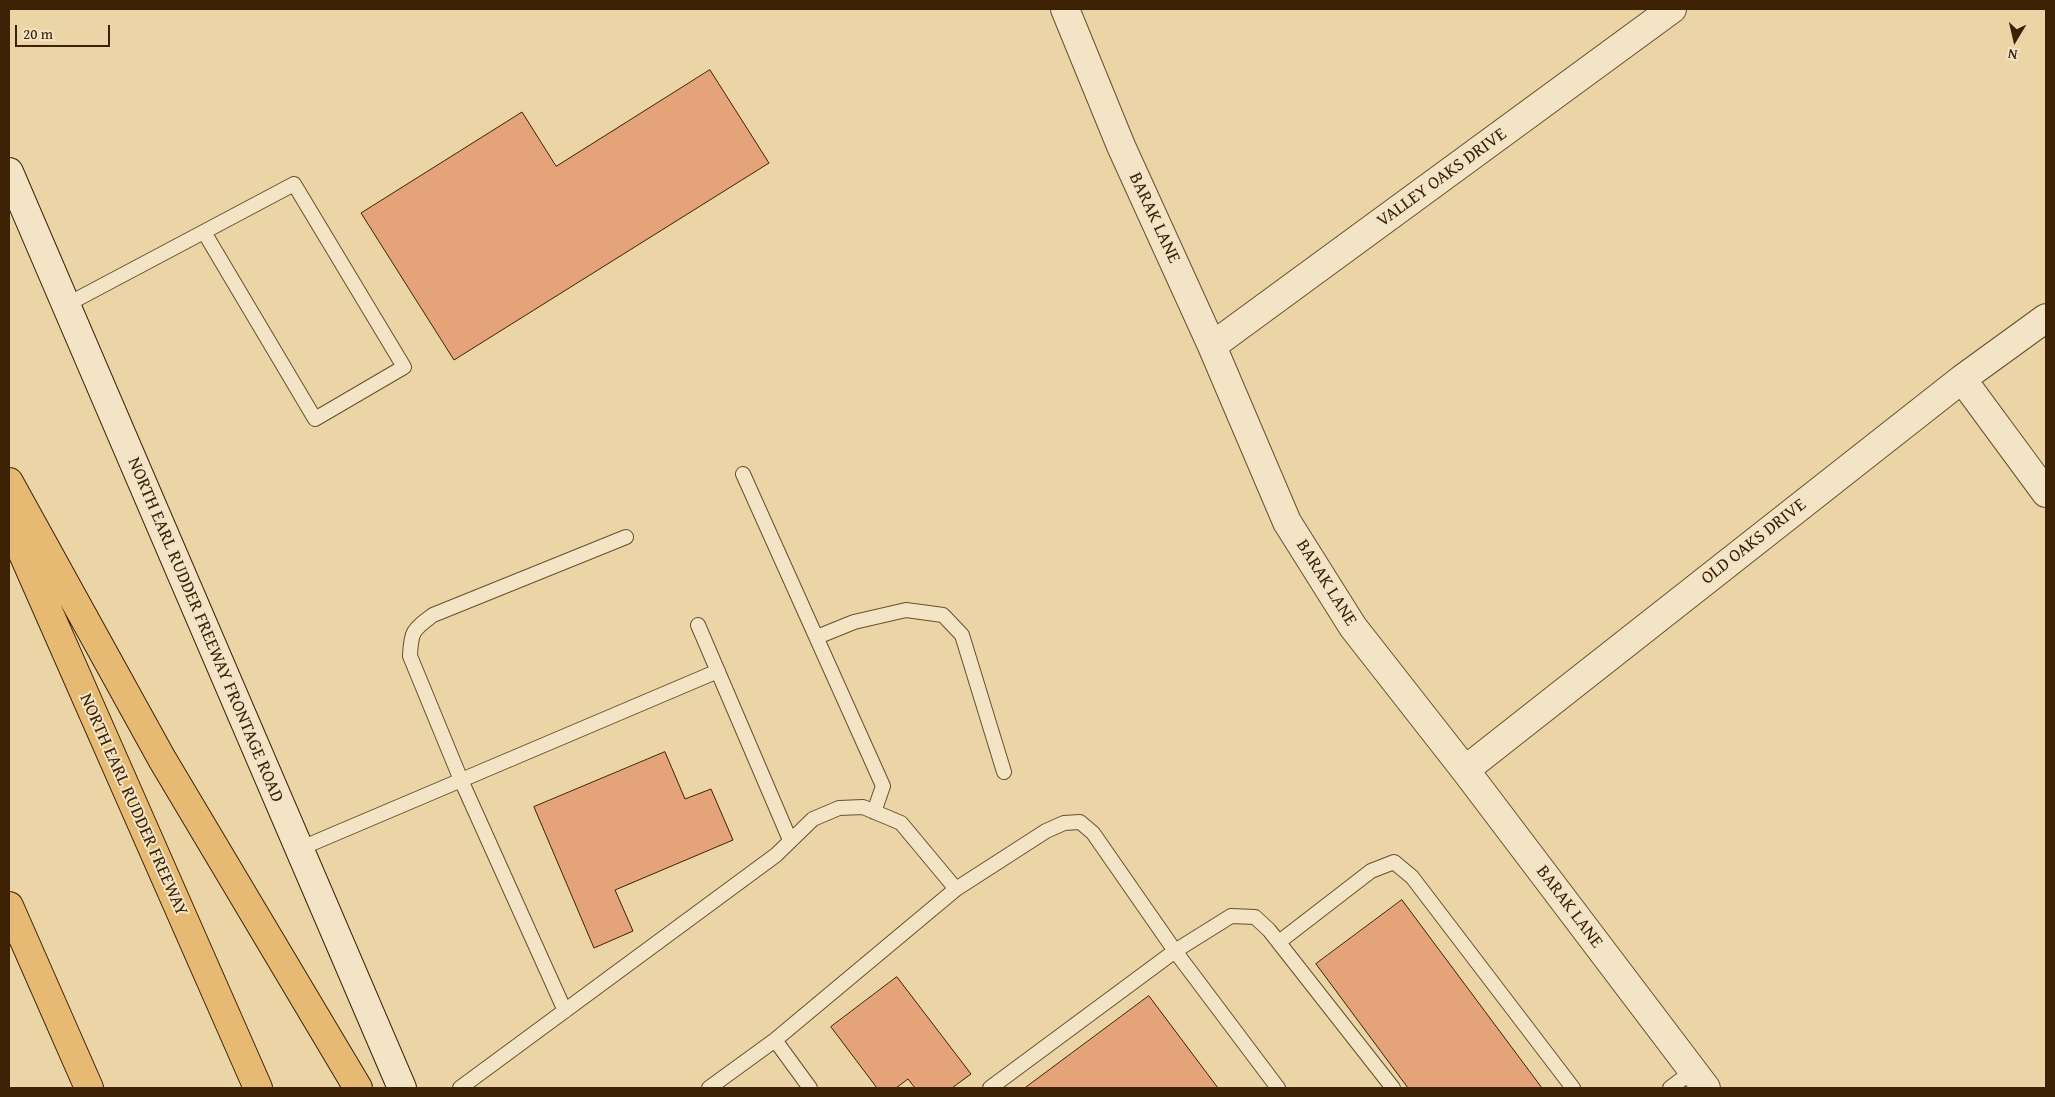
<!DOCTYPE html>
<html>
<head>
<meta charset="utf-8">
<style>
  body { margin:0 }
  #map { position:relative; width:2055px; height:1097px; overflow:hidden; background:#ebd5a6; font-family:"Gentium Book Plus",serif }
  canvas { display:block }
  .frame { position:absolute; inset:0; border:10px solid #3c2105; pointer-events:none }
  .north { position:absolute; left:1990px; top:15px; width:50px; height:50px; -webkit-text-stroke:4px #f2e4c5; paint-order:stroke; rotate:189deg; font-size:14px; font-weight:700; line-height:20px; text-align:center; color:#3c2105 }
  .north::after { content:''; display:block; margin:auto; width:18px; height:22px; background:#3c2105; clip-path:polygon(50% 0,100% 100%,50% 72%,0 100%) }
  .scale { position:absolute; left:15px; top:25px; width:95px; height:22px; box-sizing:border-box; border:2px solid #3c2105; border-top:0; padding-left:6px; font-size:15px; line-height:18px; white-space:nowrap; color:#3c2105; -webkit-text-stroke:4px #f2e4c5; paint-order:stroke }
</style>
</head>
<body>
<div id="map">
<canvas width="2055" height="1097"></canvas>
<div class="frame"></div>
<div class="north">N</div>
<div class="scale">20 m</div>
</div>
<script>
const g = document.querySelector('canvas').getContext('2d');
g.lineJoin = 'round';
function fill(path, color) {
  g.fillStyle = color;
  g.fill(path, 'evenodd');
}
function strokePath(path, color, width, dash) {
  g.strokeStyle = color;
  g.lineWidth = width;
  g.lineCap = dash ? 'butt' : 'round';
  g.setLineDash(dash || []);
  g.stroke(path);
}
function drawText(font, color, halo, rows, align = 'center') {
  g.font = font + ' "Gentium Book Plus",serif';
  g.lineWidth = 4;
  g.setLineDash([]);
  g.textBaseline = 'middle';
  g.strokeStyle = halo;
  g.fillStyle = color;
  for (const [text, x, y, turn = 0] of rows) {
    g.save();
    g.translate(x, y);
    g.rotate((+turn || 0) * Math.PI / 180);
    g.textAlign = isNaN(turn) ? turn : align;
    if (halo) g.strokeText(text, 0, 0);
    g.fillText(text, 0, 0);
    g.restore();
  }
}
const building = new Path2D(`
  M710,70L769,163L454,360L361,213L522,112L556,166Z
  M665,752L685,799L711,789L733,840L615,890L633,931L594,948L534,807Z
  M1402,900L1542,1088H1408L1316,964Z
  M897,977L971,1074L952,1088H915L908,1079L896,1088H877L831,1027Z
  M1149,996L1218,1088H1025Z`);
fill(building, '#e5a37a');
strokePath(building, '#3c2105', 1);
const lane = new Path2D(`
  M66,305L294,184L404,367L315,419L204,232
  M743,474L883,786L874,812
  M698,625L790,840
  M817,637L854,622L906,610L943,615L962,635L1004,772
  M299,849L718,671
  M1279,942L1371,871L1394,862L1412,877L1573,1088
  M565,1011L461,780L410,656C411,631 413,630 433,615L626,537
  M775,1040L810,1088
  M460,1088L776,855L813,819L839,808L863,807L901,823L956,889
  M709,1088L775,1040L956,889L1046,831L1064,823L1080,822L1093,833L1175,951L1278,1088
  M990,1088L1175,951L1231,916L1255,917L1269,930L1393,1088
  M1670,1088L1693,1071`);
const street = new Path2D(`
  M1065,9L1121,146L1212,346L1287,522L1353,627L1465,770L1706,1088
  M1212,346L1672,9
  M1962,379L2046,493
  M1465,770L1962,379L2046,318`);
const secondary = new Path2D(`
  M9,172L402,1088`);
const highway = new Path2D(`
  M9,482L162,759L358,1088
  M9,522L258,1088
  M9,906L89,1088`);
strokePath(lane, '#684e2d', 16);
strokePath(street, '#684e2d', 30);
strokePath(secondary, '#3c2105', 30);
strokePath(highway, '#3c2105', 30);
strokePath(lane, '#f2e4c5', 14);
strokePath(street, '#f2e4c5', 28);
strokePath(secondary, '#f2e4c5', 28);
strokePath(highway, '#e6ba73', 28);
drawText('18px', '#3c2105', '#f2e4c5', [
  ["VALLEY OAKS DRIVE",1442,178,-36],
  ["BARAK LANE",1154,218,65],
  ["OLD OAKS DRIVE",1754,542,-38],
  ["BARAK LANE",1326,583,58],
  ["NORTH EARL RUDDER FREEWAY FRONTAGE ROAD",205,630,67],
  ["NORTH EARL RUDDER FREEWAY",133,805,66],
  ["BARAK LANE",1569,907,53]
]);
</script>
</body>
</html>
